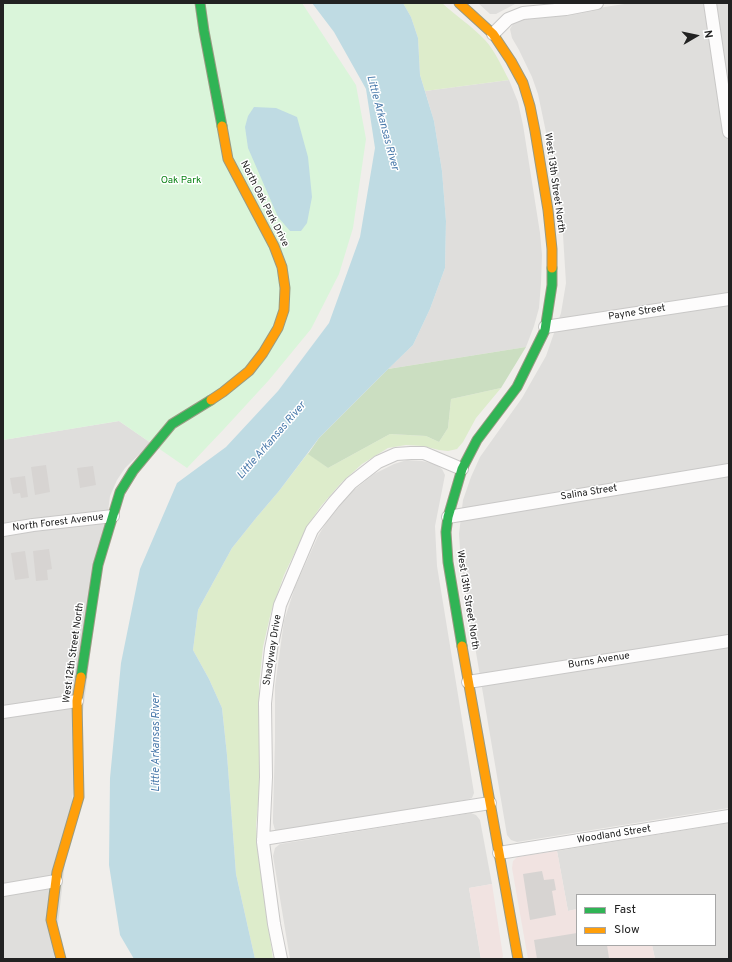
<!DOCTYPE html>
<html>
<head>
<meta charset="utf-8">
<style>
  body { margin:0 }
  #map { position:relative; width:732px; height:962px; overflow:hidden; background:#f0eeeb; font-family:Overpass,sans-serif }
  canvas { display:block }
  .frame { position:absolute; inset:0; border:4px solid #222; pointer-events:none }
  .legend { position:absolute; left:576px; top:894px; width:140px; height:52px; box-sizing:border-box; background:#fff; border:1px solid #a7a7a7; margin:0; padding:5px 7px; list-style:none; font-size:12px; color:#222 }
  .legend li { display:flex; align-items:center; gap:8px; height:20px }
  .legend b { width:20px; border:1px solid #a7a7a7 }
  .north { position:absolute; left:676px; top:16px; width:40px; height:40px; -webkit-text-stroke:3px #fff; paint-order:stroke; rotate:81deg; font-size:11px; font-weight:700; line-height:16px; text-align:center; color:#222 }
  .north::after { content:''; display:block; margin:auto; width:14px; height:18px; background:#222; clip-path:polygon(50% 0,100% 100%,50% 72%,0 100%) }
</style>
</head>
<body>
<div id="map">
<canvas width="732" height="962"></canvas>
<div class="frame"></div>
<ul class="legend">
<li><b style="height:5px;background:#30b455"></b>Fast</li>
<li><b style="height:5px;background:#ff9f0a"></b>Slow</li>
</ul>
<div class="north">N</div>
</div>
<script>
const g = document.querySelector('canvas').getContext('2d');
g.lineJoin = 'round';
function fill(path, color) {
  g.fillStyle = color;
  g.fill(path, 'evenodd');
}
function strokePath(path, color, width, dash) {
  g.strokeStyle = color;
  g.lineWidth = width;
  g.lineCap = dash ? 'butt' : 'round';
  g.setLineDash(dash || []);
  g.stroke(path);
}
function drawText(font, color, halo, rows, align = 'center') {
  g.font = font + ' Overpass,sans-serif';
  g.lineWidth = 3;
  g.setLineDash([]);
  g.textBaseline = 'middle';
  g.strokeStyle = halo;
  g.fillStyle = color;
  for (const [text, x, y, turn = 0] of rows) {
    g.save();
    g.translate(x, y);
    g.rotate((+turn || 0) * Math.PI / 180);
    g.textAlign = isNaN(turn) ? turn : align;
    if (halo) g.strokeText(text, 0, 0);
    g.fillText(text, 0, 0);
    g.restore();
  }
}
fill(new Path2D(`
  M478,3H521L515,4L496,14H490Z
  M631,3H729V808L517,842L511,840L507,835L461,564L459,534L463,500L471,477L480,457L522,398L546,356L561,313L566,283L563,235L552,161L538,94L532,77L519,50L512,38L510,29L513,24L520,20Z
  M509,80L518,102L523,125L540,233L542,255L541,283L539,308L534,326L526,347L388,369L413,345L430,309L445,268L446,221L442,171L434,121L425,91Z
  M119,421L151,443L125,468L117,480L110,496L74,784L54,959H3V440Z
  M407,460L422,461L435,464L442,469L445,475L435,526L437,566L474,793L472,798L466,800L278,831L275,830L273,823V816L275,741V686L284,621L295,587L318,536L332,513L349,494L374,474L394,464Z
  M471,813L476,815L480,820L492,884L469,888L481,959H290L273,856L275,848L280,844Z
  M729,823V959H655L652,945H715V895H577V909L568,911L557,851Z`), '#dfdedc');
fill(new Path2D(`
  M557,851L568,911L577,909V945H652L655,959H528L512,868L513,861L517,857Z
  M492,884L503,956L502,959H481L469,888Z`), '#f1e3e1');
fill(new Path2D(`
  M403,3H442C456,16 472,26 485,40C495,51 502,67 509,80L425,91L420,75L418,38L411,17Z
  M501,388L476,418L463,442L457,449L448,451L439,450L423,446L406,445L388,448L362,464L341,483L321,506L308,525L284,575L271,612L263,647L259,684L261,741L260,782L256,826L260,864L273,959H255L236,874L227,755L222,708L209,679L193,650L198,610L232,548L256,518L279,491L308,453L328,468L390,434L426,436L439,442L448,428L451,399Z`), '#ddeccb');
fill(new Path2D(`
  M526,347L501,388L451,399L448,428L439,442L426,436L390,434L328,468L308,454L319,438L388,369Z`), '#cbdec1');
fill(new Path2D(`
  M3,3H302L356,85L366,139L353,228L339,274L311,329L269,380L224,429L187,468L119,421L3,440Z`), '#daf5da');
fill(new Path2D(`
  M312,3H403L411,17L418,38L420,75L434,121L442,171L446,221L445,268L430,309L413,345L382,375L319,438L279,491L256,518L232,548L198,610L193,650L209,679L222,708L227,755L236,874L255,959H134L120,935L109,865L110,778L121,663L140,569L177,483L226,447L278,391L329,323L360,237L375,148L366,89L334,32Z
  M254,107L276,108L297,117L308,157L312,197L307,223L301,231H290L278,217L248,148L245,127L248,116Z`), '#bfdbe3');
fill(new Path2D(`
  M46,465L50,492L35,495L31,467Z
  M93,466L96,485L80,488L77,468Z
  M25,476L28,497L21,498L20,493L13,494L10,478Z
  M49,549L52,569L47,570L48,580L36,581L33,551Z
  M25,551L29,578L15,580L11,553Z
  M542,871L544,880L554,879L556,890L552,891L556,915L530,920L523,874Z
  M577,933V945H607L609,958L600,959H537L534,940Z`), '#d7d4d2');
const street = new Path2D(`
  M710,3L729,132
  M493,34L508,19L523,13L566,9L597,3
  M545,327L729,299
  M448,517L729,470
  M3,530L33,525L113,516
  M468,682L729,641
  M3,712L77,701
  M263,839L490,803
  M499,853L729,816
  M3,890L56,881
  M281,959L274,924L263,842L266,777L265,703L271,649L280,605L312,530L334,502L351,483L378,462L396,454L411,453H424L462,469`);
const fast = new Path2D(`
  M200,3L204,31L222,126
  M462,646L448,562L446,532L448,517L462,469L477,440L517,387L545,330L552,285V268
  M81,677L98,565L120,492L133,471L172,424L211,400`);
const slow = new Path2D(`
  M459,3L493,34L511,61L523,83L530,106L535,131L548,210L552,249V268
  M211,400L223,392L249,371L263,353L278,328L284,310L285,288L282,267L274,246L228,159L222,126
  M462,646L518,959
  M61,959L51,920L57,872L79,797L77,701L81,677`);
strokePath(street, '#c9c8c7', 14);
strokePath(fast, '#999a82', 11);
strokePath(slow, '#999a82', 11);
strokePath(street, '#fdfcfc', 12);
strokePath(fast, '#30b455', 9);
strokePath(slow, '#ff9f0a', 9);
drawText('10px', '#0c8416', '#fff', [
  ["Oak Park",181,181]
]);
drawText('10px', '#222', '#fff', [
  ["West 13th Street North",554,183,82],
  ["North Oak Park Drive",264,204,63],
  ["Payne Street",637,313,-9],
  ["Salina Street",589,493,-9],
  ["North Forest Avenue",58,523,-7],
  ["West 13th Street North",467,600,81],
  ["Shadyway Drive",273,650,-81],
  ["West 12th Street North",74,653,-82],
  ["Burns Avenue",599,661,-9],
  ["Woodland Street",614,835,-9]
]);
drawText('italic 11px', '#4a7aab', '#fff', [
  ["Little Arkansas River",382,123,75],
  ["Little Arkansas River",272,441,-49],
  ["Little Arkansas River",157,743,-90]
]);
</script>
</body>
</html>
